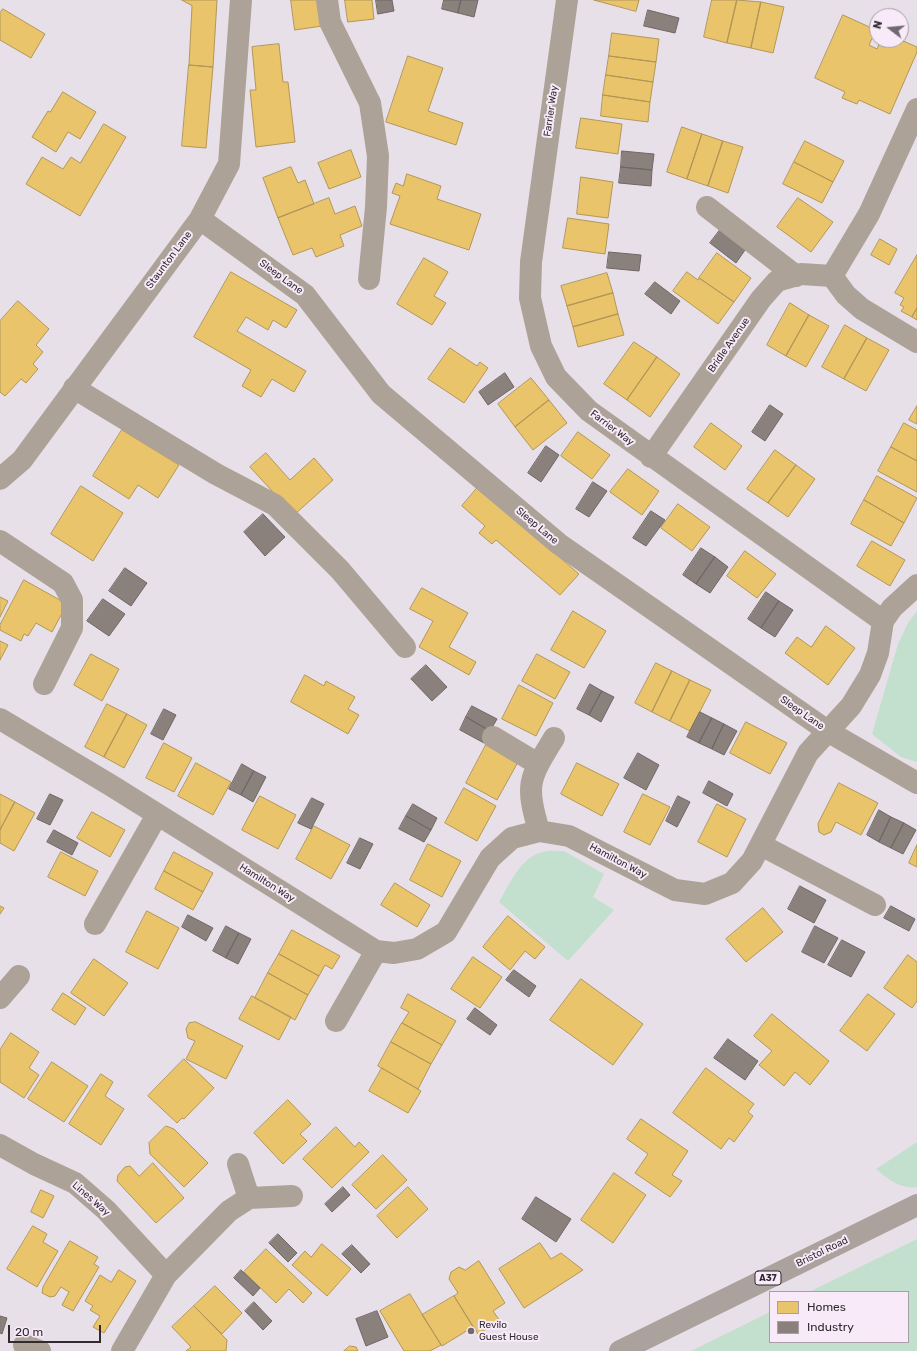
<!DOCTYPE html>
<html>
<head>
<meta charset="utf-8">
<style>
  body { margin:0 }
  #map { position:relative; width:917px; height:1351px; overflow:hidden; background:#e8e0e8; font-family:Rubik,sans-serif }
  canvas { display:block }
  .legend { position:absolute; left:769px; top:1291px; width:140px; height:52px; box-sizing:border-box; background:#f8eaf8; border:1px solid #a89ea8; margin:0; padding:5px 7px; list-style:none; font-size:12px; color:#302b30 }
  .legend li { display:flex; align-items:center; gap:8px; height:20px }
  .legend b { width:20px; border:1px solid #a89ea8 }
  .north { position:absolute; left:869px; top:8px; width:40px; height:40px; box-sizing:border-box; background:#f8eaf8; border:1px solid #a89ea8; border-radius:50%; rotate:286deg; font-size:11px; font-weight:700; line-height:16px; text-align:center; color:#302b30 }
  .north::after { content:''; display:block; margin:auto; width:14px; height:18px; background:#706a70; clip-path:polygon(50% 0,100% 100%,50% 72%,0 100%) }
  .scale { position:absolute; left:8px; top:1325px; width:93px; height:18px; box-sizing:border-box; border:2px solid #302b30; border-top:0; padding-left:5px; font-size:12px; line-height:14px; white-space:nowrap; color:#302b30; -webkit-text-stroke:3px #f8eaf8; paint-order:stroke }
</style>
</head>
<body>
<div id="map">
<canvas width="917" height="1351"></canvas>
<ul class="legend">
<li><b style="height:11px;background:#e9c46a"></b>Homes</li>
<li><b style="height:11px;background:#8a817c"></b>Industry</li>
</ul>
<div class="north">N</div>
<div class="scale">20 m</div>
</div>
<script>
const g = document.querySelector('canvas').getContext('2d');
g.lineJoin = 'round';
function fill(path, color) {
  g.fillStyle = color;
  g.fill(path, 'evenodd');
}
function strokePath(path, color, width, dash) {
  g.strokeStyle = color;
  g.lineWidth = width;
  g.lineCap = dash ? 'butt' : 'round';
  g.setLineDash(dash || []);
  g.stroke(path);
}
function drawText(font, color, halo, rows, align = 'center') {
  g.font = font + ' Rubik,sans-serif';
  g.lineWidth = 4;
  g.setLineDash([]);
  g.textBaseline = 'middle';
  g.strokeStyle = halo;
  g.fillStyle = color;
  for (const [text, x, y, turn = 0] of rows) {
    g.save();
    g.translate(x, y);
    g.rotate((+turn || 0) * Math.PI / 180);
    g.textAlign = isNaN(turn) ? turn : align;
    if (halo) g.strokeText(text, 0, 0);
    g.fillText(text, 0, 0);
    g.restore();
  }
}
fill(new Path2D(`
  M917,611V762L901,757L872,734L898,644L908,623Z
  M564,851L604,874L593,897L614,910L568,961L499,902C509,885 521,856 543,852C549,850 558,851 564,851Z
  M917,1142V1187C901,1190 888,1179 876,1169Z
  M917,1239V1351H691L770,1312V1342H908V1292H809Z`), '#c3dfce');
const homes = new Path2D(`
  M182,0H217L213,67L189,65L192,6Z
  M291,0H318L322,26L295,30Z
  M345,0H372L374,19L348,22Z
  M594,0H639L636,11Z
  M712,0H737L727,43L704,37Z
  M737,0L761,2L751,48L727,43Z
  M761,2L784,7L773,53L751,48Z
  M3,9L45,34L31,58L0,40V13Z
  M843,15L876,30L869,45L877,49L881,40H901L917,47V52L890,114L859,100L857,104L842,98L845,92L815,78Z
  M612,33L659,39L656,62L609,56Z
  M279,44L283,82H288L295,142L256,147L250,90H256L252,47Z
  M408,56L443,68L428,111L463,123L456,145L386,122Z
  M609,56L656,62L653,82L606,75Z
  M189,65L213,67L206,148L182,146Z
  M606,75L653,82L650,102L603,95Z
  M63,92L96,112L80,139L68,132L56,152L32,137L48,111L50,112Z
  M603,95L650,102L648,122L601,116Z
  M581,118L622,124L618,154L576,148Z
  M104,124L126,137L80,216L26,184L42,157L63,169L71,157L80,163Z
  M682,127L702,134L687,179L667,172Z
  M702,134L723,141L708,186L687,179Z
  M723,141L743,147L728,193L708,186Z
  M805,141L844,161L833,182L794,162Z
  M351,150L361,177L329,189L318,163Z
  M794,162L833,182L822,203L783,184Z
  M291,167L298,183L305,180L314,204L278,218L263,178Z
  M407,174L441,186L437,199L481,214L469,250L390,224L400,196L392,193L396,183L403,186Z
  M581,177L613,182L608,218L577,214Z
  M329,198L335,214L355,206L362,226L340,235L344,246L316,257L312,248L293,255L278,218Z
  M798,198L833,222L811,252L777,227Z
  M568,218L609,224L605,254L563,248Z
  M880,239L897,249L889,265L871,255Z
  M717,253L751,278L734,302L699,278Z
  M917,255V308L912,317L901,311L904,307L900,305L904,298L895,293Z
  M424,258L448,272L434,296L446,303L432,325L397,304Z
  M231,272L297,310L286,328L273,320L268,330L246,317L237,331L306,371L294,392L272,379L261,397L242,386L251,370L194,337Z
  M687,272L698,280L699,278L734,302L718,324L673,291Z
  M607,273L613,293L567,306L561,286Z
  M613,293L618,314L573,327L567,306Z
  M18,301L49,329L36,345L43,352L33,364L38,369L26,383L21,379L5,396L0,392V321Z
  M790,303L809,315L786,356L767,345Z
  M917,308V320L912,317Z
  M618,314L624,335L578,347L573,327Z
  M809,315L829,326L806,367L786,356Z
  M845,325L867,338L844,379L822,367Z
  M867,338L889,350L866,391L844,379Z
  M634,342L657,357L627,400L604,384Z
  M450,348L477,366L480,362L488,368L464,403L428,379Z
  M657,357L680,374L650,417L627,400Z
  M531,378L549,400L515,427L498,404Z
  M549,400L567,423L533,450L515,427Z
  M917,406V424L909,420Z
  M711,423L742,446L725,470L694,447Z
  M904,423L917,430V461L891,447Z
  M122,430L179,465L158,498L138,485L129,499L93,476Z
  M578,432L610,455L592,479L561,456Z
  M891,447L917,461V492L878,471Z
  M775,450L796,465L768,503L747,489Z
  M266,453L290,480L314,458L333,480L294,515L250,467Z
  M796,465L815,479L788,517L768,503Z
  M628,469L659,491L642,515L610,492Z
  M877,476L917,498L904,523L864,500Z
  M81,486L123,513L93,561L51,534Z
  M478,487L579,574L560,595L496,540L492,544L479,533L485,526L462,506Z
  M864,500L904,523L891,546L851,524Z
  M678,504L710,527L692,551L661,528Z
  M872,541L905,560L890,586L857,566Z
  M745,551L776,574L757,598L727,576Z
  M24,580L67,604L52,632L36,623L28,636L24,634L21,641L0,630V625Z
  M422,588L468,613L449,647L476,662L469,675L419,647L433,621L410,609Z
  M0,597L8,601L0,617Z
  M573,611L606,631L584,668L551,650Z
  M826,626L855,648L828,685L785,653L797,637L811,647Z
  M0,641L8,645L0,660Z
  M91,654L119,669L102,701L74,685Z
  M537,654L570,672L555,699L522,681Z
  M656,663L672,671L652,712L635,703Z
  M672,671L690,680L670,721L652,712Z
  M305,675L324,686L326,681L355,697L348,709L359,715L348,734L291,702Z
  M690,680L711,690L690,731L670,721Z
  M519,685L553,703L536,736L502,719Z
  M107,704L127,714L104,757L85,747Z
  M127,714L147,725L124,768L104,757Z
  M746,722L787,743L770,774L730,753Z
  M164,743L192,758L174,792L146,778Z
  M486,745L518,762L497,800L466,783Z
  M196,763L231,782L213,815L178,796Z
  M577,763L619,784L602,816L561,794Z
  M839,783L878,803L861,835L836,822L831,832L824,835L819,832L818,824Z
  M464,788L496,806L477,841L445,823Z
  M0,794L15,802L0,830Z
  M643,794L670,807L650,845L624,832Z
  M260,796L296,815L278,849L242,830Z
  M15,802L35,813L14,851L0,843V830Z
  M717,804L746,819L727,857L698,842Z
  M92,812L125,830L110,857L77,838Z
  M314,826L350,845L331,879L296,859Z
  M428,844L461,861L442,897L410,880Z
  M917,845V867L909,863Z
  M61,852L98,871L85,896L48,877Z
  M174,852L213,873L203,892L164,871Z
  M164,871L203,892L193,910L155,889Z
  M395,883L430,905L417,927L381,905Z
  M0,906L4,908L0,914Z
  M763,908L783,932L746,962L726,939Z
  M147,911L179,928L158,969L126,952Z
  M508,916L545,947L535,959L525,951L510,970L483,947Z
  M292,930L340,956L332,969L325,965L319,976L279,954Z
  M279,954L319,976L308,995L268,973Z
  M908,955L917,962V1001L912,1008L884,988Z
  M473,957L502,977L480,1008L451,989Z
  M94,959L128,983L104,1016L71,993Z
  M268,973L308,995L295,1020L255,998Z
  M581,979L643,1024L613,1065L550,1020Z
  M63,993L86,1008L75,1025L52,1010Z
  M408,994L456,1021L442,1045L402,1023L409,1012L401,1008Z
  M868,994L895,1014L867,1051L840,1031Z
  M252,996L291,1017L279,1040L239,1019Z
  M772,1014L829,1061L810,1085L795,1072L784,1086L759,1065L772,1051L754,1036Z
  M196,1022L243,1046L226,1079L186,1059L195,1041L188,1038L186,1029L189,1023Z
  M402,1023L442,1045L431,1064L391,1042Z
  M11,1033L39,1052L29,1068L39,1075L24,1098L0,1082V1050Z
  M391,1042L431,1064L418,1089L378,1066Z
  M184,1059L214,1088L184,1119L182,1118L177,1123L148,1096Z
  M52,1062L88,1086L64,1122L28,1099Z
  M382,1068L421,1091L408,1113L369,1091Z
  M706,1068L754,1104L748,1112L753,1116L734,1142L729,1138L721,1149L673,1113Z
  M101,1074L113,1082L105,1096L124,1109L101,1145L69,1124Z
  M288,1100L311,1124L300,1134L307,1141L283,1164L254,1133Z
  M641,1119L688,1151L672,1175L682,1181L670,1197L635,1173L648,1154L627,1139Z
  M166,1126L174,1129L208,1163L184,1187L150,1154L149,1143Z
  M336,1127L355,1147L359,1142L369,1152L332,1188L303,1159Z
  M383,1155L407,1180L376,1209L352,1185Z
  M153,1163L184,1198L156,1223L117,1181L118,1175L125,1167L130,1166L139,1176Z
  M614,1173L646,1195L613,1243L581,1220Z
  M408,1187L428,1209L397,1238L377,1216Z
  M41,1190L54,1196L43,1218L31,1212Z
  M33,1226L47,1234L43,1242L58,1251L37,1287L7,1269Z
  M70,1241L98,1257L94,1264L99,1267L73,1311L62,1305L69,1292L61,1287L55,1296L50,1297L42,1293L43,1287Z
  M540,1243L551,1259L561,1253L583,1270L524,1308L499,1269Z
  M322,1244L351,1269L327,1296L292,1265L305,1251L311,1257Z
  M266,1249L312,1293L303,1303L289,1289L276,1303L244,1272Z
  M479,1261L505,1303L493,1311L500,1321L478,1334L454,1296L458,1293L449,1279L451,1272L459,1267L465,1270Z
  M119,1270L136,1281L104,1333L93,1327L100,1316L90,1310L93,1306L85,1301L100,1275L111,1282Z
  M215,1286L242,1313L222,1334L194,1306Z
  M410,1294L441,1345L430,1351H404L380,1311Z
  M454,1296L473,1327L442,1346L422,1315Z
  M194,1306L227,1340L226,1351H186L191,1347L172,1327Z
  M350,1346L356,1347L358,1351H344Z`);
fill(homes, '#e9c46a');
strokePath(homes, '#b29659', 1);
const industry = new Path2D(`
  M376,0H392L394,11L378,14Z
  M444,0H461L458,13L442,9Z
  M461,0H478L474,17L458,13Z
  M648,10L679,18L675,33L644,26Z
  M622,151L654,154L652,170L621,167Z
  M621,167L652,170L651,186L619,183Z
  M720,230L745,250L736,263L710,243Z
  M609,252L641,255L639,271L607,268Z
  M655,282L680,301L671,314L645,294Z
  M505,373L514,387L488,405L479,392Z
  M770,405L783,414L765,441L752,432Z
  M546,446L559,455L541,482L528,473Z
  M593,482L607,491L589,517L576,509Z
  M651,511L665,520L646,546L633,538Z
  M263,514L285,537L265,556L244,532Z
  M701,548L715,557L696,584L683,575Z
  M715,557L728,567L710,593L696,584Z
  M125,568L147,583L131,606L109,591Z
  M766,592L779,601L761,628L748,619Z
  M103,599L125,614L109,636L87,621Z
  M779,601L793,610L775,637L761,628Z
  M426,665L447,687L432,701L411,679Z
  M590,684L602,691L589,715L577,709Z
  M602,691L614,697L601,722L589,715Z
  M472,706L497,719L490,731L466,717Z
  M164,709L176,715L163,740L151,734Z
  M700,712L712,718L699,743L687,737Z
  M466,717L490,731L484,743L460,730Z
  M712,718L724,724L712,749L699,743Z
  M724,724L737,731L724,755L712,749Z
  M638,753L659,765L646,790L624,778Z
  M242,764L254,771L241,795L229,789Z
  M254,771L266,777L253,802L241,795Z
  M709,781L733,794L727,806L703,793Z
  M50,794L63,800L50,825L37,819Z
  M678,796L690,802L677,827L666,821Z
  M312,798L324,804L311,829L298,823Z
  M413,804L437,818L431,830L406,816Z
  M879,810L891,817L879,842L867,835Z
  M406,816L431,830L424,842L399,829Z
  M891,817L904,823L891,848L879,842Z
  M904,823L916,830L903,854L891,848Z
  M54,830L78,843L72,855L47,842Z
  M360,838L373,844L360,869L347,863Z
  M800,886L826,900L814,923L788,909Z
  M891,906L915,919L909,931L884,918Z
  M188,915L213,928L206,941L182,927Z
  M226,926L239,933L226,958L213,951Z
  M815,926L838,938L824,963L802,952Z
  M239,933L251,939L238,964L226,958Z
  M842,940L865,952L851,977L828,965Z
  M514,970L536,986L529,997L506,980Z
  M475,1008L497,1025L490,1035L467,1019Z
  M728,1039L758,1061L745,1080L714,1058Z
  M343,1187L350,1195L332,1212L325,1204Z
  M536,1197L571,1219L556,1242L522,1219Z
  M278,1234L297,1253L288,1262L269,1243Z
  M352,1245L370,1264L361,1273L342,1254Z
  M241,1270L260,1288L253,1296L234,1278Z
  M254,1302L272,1321L263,1330L245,1311Z
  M377,1311L388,1337L366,1346L356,1319Z
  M0,1316L7,1318L2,1334L0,1333Z`);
fill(industry, '#8a817c');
strokePath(industry, '#6f6765', 1);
strokePath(new Path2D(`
  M327,0L330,22L370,103L378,156L376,207L369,279
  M707,207L796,276
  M200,219L305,295L381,394L559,544L829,732L917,783
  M832,276L869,214L917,109
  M74,388L216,474L275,505L340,570L405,647
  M651,457L761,299L777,281L801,274L832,276L846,295L862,309L917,342
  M0,479L22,460L200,219L229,164L241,0
  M0,541L63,583L72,600V628L44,684
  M883,621L892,608L917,585
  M0,719L112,786L376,951L394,953L417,949L446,932L490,858L512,838L539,831L569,836L675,890L705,894L732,883L752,861L808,753L851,706L870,675L878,653L883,621L589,411L556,377L541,346L530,298L531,262L567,0
  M493,737L538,764
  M539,831C525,783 529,779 554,738
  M761,845L875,905
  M95,924L157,815
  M0,998L19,976
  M336,1021L376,951
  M0,1145L34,1164L75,1183L106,1210L166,1275
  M238,1164L249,1198L292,1196
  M24,1345L40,1351
  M122,1351L166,1275L229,1211L249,1198`), '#aca298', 22);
strokePath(new Path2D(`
  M620,1351L917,1205`), '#aba29d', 22);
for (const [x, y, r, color] of [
  [471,1331,4,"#706a70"]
]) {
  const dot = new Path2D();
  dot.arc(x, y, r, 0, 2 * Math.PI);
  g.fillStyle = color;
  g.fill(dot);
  strokePath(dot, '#f8eaf8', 1.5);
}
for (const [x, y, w] of [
  [768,1278,26]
]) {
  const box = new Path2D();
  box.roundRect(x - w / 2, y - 7, w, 14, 3);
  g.fillStyle = '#f8eaf8';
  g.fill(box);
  strokePath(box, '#302b30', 1);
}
drawText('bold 9px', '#302b30', null, [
  ["A37",768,1278]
]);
drawText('10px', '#302b30', '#f8eaf8', [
  ["Farrier Way",551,111,-82],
  ["Staunton Lane",169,260,-53],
  ["Sleep Lane",281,277,36],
  ["Bridle Avenue",729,345,-55],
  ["Farrier Way",612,428,37],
  ["Sleep Lane",537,526,40],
  ["Sleep Lane",802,713,35],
  ["Hamilton Way",618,861,28],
  ["Hamilton Way",267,883,32],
  ["Lines Way",91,1199,41],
  ["Bristol Road",822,1252,-26]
]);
drawText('10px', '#302b30', '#f8eaf8', [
  ["Revilo",479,1325],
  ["Guest House",479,1337]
], 'left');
</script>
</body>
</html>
